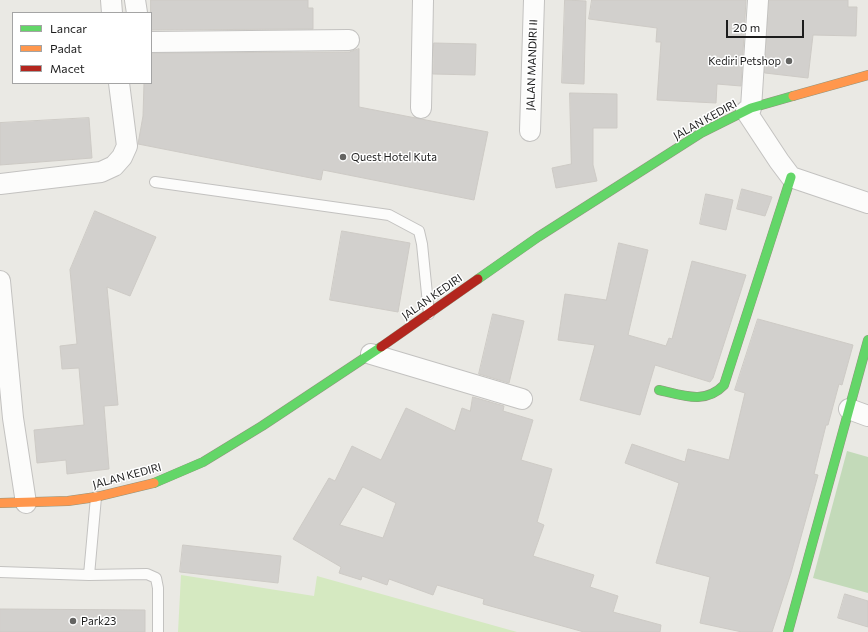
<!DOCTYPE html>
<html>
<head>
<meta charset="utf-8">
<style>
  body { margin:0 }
  #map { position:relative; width:868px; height:632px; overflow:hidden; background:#eae9e4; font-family:Commissioner,sans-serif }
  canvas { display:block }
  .legend { position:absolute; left:12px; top:12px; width:140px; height:72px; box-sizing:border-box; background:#fff; border:1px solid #a4a4a4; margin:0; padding:5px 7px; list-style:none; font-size:12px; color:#1c1c1c }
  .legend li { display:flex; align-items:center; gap:8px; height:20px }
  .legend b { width:20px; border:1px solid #a4a4a4 }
  .scale { position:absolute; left:726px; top:20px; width:78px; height:18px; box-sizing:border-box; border:2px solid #1c1c1c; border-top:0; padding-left:5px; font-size:12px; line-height:14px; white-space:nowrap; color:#1c1c1c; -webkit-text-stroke:3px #fff; paint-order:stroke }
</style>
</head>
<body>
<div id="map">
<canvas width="868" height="632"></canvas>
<ul class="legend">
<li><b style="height:5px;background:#63d668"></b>Lancar</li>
<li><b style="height:5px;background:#ff974d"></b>Padat</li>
<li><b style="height:5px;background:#b3261e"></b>Macet</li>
</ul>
<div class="scale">20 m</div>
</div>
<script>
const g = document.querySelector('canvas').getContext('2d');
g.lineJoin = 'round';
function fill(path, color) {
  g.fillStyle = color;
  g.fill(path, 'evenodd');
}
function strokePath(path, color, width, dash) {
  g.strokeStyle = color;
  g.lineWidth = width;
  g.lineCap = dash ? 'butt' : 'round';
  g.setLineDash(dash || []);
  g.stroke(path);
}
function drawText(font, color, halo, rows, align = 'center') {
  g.font = font + ' Commissioner,sans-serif';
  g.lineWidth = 3;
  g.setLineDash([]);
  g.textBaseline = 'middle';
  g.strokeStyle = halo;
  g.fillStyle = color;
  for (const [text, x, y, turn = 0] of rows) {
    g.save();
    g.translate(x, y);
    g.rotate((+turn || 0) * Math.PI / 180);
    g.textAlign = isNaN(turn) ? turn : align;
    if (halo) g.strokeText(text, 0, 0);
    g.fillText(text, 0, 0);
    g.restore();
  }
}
fill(new Path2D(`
  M181,575L314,596L317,576L517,632H178Z`), '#d5e9c1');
fill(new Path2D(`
  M847,451L868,457V593L813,578Z`), '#c3dab9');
const building = new Path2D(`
  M151,0H308V8H313V29L151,30Z
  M565,0L586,1L584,84L562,83Z
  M592,0H746L741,86L717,84L716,103L657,100L661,42H656L657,28L589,19Z
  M769,0H848V7H857L856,36L813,35L808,78L765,73Z
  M434,43L476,44L475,75L433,74Z
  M359,49V107L488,132L474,200L323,170L321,180L138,144L143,116L144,83H151V53L349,52Z
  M570,93L617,94V128H593V165L597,181L556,188L552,168L571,164Z
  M89,118L92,158L0,165V123Z
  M742,189L772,197L765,216L737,209Z
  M706,194L733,200L726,230L700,224Z
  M95,211L156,237L130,296L107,287L118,405L104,406L109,469L67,474L66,460L37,463L34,430L84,425L79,368L62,369L60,346L77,344L70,270Z
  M342,231L410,243L398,312L330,300Z
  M619,243L648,250L628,335L666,346L669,338L672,339L692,261L746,275L713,378L710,382L655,365L640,415L580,400L595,345L558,340L565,294L606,300Z
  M493,314L524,321L509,383L479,374Z
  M758,319L853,345L842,385L839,384L828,425H826L814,474L818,475L791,573L772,632H742L700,623L710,577L656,563L679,483L625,463L632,444L685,462L688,449L729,460L745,393L735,390Z
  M473,397L504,406L503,411L533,420L521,460L552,469L537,522L544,525L533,556L594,575L590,587L618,596L613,612L661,625L660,632H584L483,604L484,599L437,585L433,595L389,579L387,585L362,576L361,580L339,573L341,567L293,539L329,478L335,481L352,446L381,460L406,408L455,431L462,408L470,411ZM363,487L396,503L383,538L340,525Z
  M183,545L281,556L278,583L180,572Z
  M845,594L868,601V627L838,618Z
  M0,609L145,610V632H0Z`);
fill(building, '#d2d0cd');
strokePath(building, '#cdcac5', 1);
const lane = new Path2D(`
  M155,182L389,215L419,231L422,244L429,314
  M0,572L89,575L96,497
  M89,575L147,574L156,578L158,588V632`);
const street = new Path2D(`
  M111,0L112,13
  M135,0L137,13
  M151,42L349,40
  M421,108L423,0
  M751,108L758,0
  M746,111L779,161L791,177L868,203
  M530,131L534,0
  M0,184L101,172L114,166L122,157L127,146L119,83
  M0,281L13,418L26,503
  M371,354L522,399
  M849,409L868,416`);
const fast = new Path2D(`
  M478,279L538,237L701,133L751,108L793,96
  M659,390C682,395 705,405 724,385L791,177
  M154,483L203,462L262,426L381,347
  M788,632L868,340`);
const slow = new Path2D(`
  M793,96L868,75
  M0,503L68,501L96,497L154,483`);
const jam = new Path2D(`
  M381,347L478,279`);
strokePath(lane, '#c3c2c0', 12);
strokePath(street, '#c3c2c0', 22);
strokePath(fast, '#91947c', 10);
strokePath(slow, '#91947c', 10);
strokePath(jam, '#91947c', 10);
strokePath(lane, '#fcfcfb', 10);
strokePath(street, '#fcfcfb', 20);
strokePath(fast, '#63d668', 9);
strokePath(slow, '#ff974d', 9);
strokePath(jam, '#b3261e', 9);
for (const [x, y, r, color] of [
  [789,61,4,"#646462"],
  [343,157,4,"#646462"],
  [73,621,4,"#646462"]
]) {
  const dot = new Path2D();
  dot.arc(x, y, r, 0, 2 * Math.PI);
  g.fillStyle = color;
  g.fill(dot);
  strokePath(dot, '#fff', 1.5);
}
drawText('11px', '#1c1c1c', '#fff', [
  ["Kediri Petshop",781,61,"right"],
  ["Quest Hotel Kuta",351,157],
  ["Park23",81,621]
], 'left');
drawText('11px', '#1c1c1c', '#fff', [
  ["JALAN MANDIRI II",532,65,-88],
  ["JALAN KEDIRI",705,120,-29],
  ["JALAN KEDIRI",432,297,-35],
  ["JALAN KEDIRI",127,476,-15]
]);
</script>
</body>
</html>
